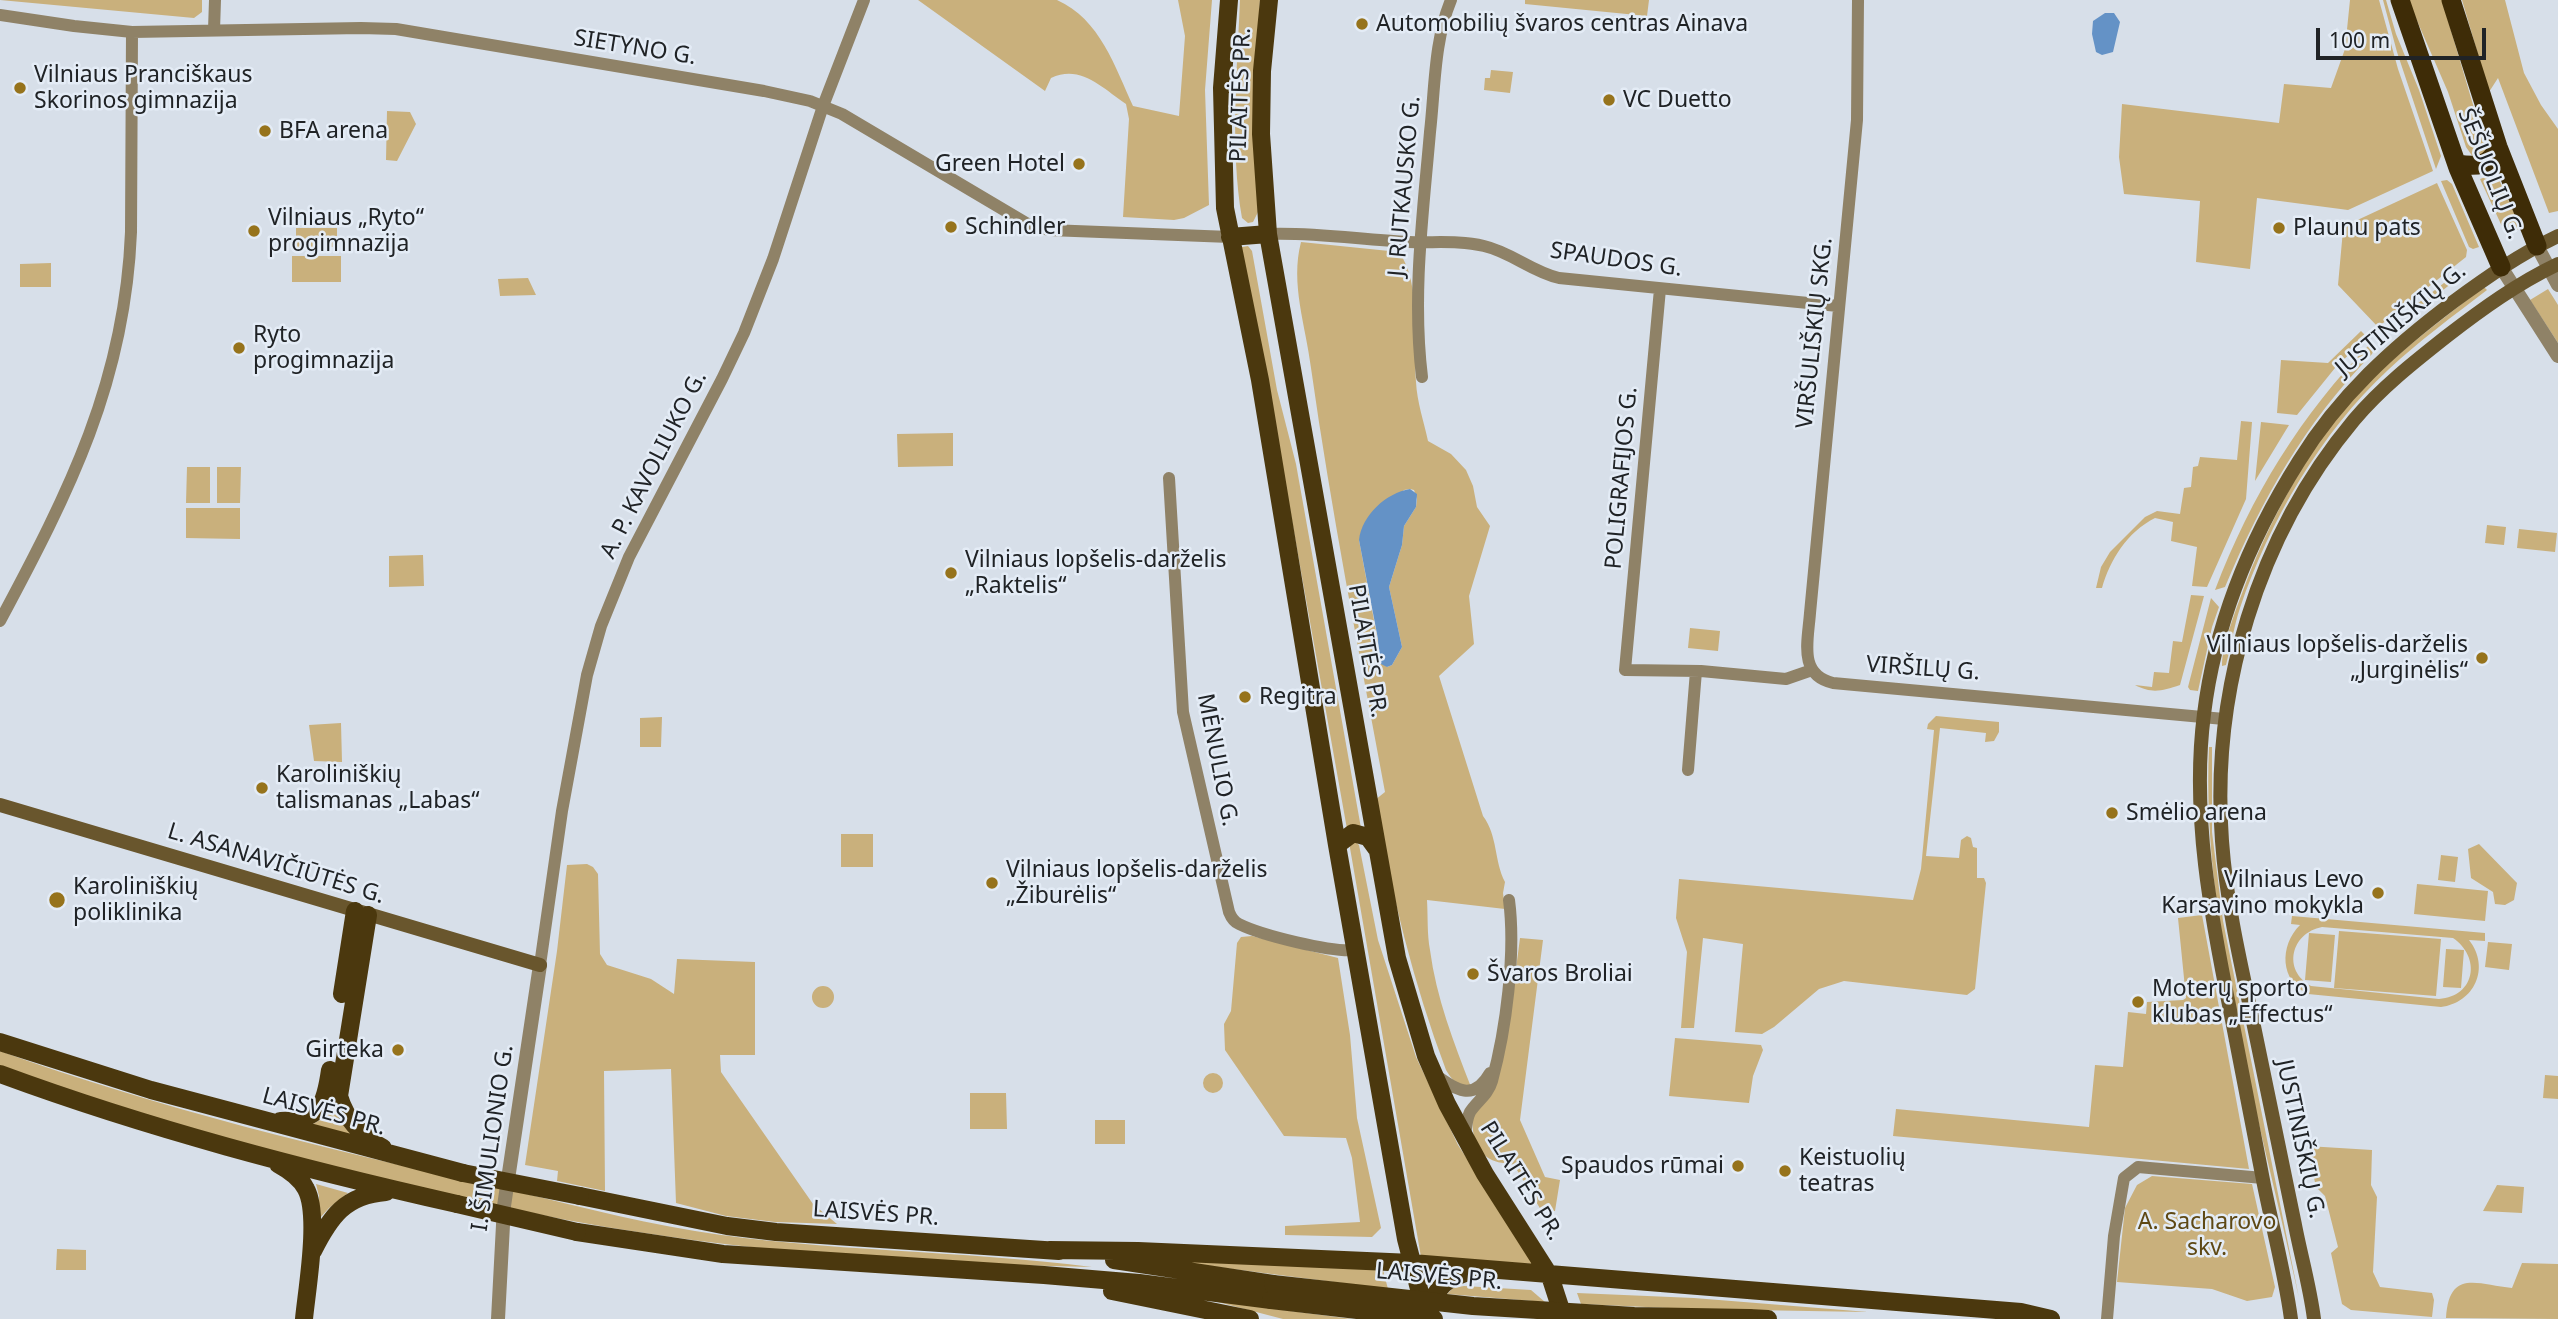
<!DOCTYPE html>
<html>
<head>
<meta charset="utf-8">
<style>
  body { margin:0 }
  #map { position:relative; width:2558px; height:1319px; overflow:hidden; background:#d7dfe9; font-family:"Noto Sans",sans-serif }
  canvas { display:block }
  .scale { position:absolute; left:2316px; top:28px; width:170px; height:32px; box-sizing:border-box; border:4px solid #202326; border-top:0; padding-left:9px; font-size:21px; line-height:24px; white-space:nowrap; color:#202326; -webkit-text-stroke:5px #e4ecf6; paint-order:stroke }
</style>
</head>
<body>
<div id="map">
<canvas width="2558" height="1319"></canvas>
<div class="scale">100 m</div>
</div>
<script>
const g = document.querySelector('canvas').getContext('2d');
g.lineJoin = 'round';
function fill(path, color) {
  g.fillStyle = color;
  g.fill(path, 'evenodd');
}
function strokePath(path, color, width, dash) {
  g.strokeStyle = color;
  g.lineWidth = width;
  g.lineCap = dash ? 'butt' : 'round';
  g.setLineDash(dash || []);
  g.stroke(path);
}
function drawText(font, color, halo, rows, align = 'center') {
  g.font = font + ' "Noto Sans",sans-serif';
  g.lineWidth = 5;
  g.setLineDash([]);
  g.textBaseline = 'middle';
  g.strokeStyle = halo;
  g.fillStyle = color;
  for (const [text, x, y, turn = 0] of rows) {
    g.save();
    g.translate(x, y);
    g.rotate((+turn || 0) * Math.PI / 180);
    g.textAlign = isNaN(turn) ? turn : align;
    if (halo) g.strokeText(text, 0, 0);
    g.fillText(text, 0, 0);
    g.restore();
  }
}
fill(new Path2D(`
  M0,0H202V12L194,18Z
  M918,0H1057C1100,19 1115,67 1133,106L1179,116L1185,36L1178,0H1212L1205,90L1209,205L1184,218L1174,220L1123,217L1129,119L1126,104C1102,88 1081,64 1051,78L1045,91Z
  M1240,0H1260L1253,122L1258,212L1253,222L1248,223L1242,218C1230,147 1237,72 1240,0Z
  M1525,0H1649L1647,16L1525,4Z
  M2350,0H2379L2398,69L2433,171L2348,210L2257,198L2250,269L2196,262L2200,201L2124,194L2119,157L2122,104L2279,123L2284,84L2331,88L2345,49Z
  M2383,0H2386L2396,34L2419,90L2441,156L2436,169L2397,52Z
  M2408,0H2442L2487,152L2473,157L2466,147L2448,92Z
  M2462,0H2505L2524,73L2541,105L2558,129V211L2549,213L2498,78L2489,92Z
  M1491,70L1513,72L1510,93L1484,90L1485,78H1490Z
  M387,111L410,112L416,124L397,161L386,160Z
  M2496,173L2521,228L2506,235L2480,179Z
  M2447,180L2452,184L2479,247L2473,249L2469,247L2441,181Z
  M2437,183L2467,250L2466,257L2378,327L2338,285L2343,230L2351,223Z
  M296,228H337V247H296Z
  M1301,242L1399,252C1422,284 1413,344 1416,382C1417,402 1424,422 1428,441L1451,454L1466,470L1473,486L1477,507L1490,526L1469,596L1474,644L1439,676L1483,816C1498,836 1494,861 1505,882L1503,893L1505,909L1427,900C1428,917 1427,934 1430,950C1436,997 1454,1043 1471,1087C1460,1089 1451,1079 1446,1070C1413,982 1391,892 1375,800L1385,792C1359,651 1331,510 1311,368C1306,326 1290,284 1301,242ZM1410,489L1414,490L1417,499L1416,507L1404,526L1402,545L1389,587L1402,647L1392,665L1387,667L1379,647L1359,540L1404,490Z
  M1248,246L1252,251L1277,390L1296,464L1361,828L1347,829L1264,364L1240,253L1242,247Z
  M292,256H341V282H292Z
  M51,263V287H20V264Z
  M2458,272L2457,279L2409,317L2403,315Z
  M528,278L536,295L500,296L498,279Z
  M2484,287L2487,290C2453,316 2419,341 2388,370C2321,432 2269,522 2240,608C2234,626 2231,646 2226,665L2222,666C2222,643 2239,602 2247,580C2274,511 2316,434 2369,381C2405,347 2445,317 2484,287Z
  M2548,289L2558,305V343L2530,300Z
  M2361,331L2367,337L2335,368L2297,415L2277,413L2281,360L2328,363Z
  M2372,342L2374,349L2372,354C2304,424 2262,499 2225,587L2215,590C2251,496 2301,414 2372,342Z
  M2241,421L2252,422L2246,499L2207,587L2192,586L2197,547L2171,541L2173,522L2155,518C2127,532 2110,560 2102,588H2096L2101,567L2110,552L2145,517L2157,511L2180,514L2184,488L2191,487L2193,467L2198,466L2200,457L2237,460Z
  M2261,422L2289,425L2255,481Z
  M953,433V466L898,467L897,434Z
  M187,467H210V503H186Z
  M217,467H241L240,503H217Z
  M186,508H240V539L186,538Z
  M2487,525L2506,527L2504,545L2485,543Z
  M2519,529L2557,533L2555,552L2517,548Z
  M423,555L424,586L389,587V556Z
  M2191,595L2204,596L2180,685C2162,691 2152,694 2135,685L2152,687L2154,672L2169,673L2173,641L2182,642Z
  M2211,598L2219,607L2212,627L2198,691L2190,690L2188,687Z
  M1690,628L1720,631L1718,651L1688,648Z
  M1936,716L1999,722V732L1994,741L1985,742L1986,733L1940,728L1926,856L1959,858L1961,840L1967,836L1971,838L1973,847L1977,848V878H1984L1986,883L1975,989L1967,995L1844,981L1819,989L1774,1027L1762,1034L1735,1032L1743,944L1703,938L1694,1028H1681L1687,952L1676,918L1679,879L1913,900L1921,869L1934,730L1927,729L1928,724Z
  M662,717L661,747H640V718Z
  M341,723L342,762L314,761L309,725Z
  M2209,747H2212V832L2223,921L2299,1298C2262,1121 2201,928 2209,747Z
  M841,834H873V867H841Z
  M1356,842L1359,845L1378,940L1416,1057L1458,1145L1535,1262L1532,1264L1421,1257L1350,848V844Z
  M2479,844L2517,883L2514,900L2505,905L2495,904L2493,892L2471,878L2468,849Z
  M2441,855L2458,857L2455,882L2438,880Z
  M587,864L593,867L598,874L600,954L607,965L651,979L674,994L677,959L755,962V1055H720L721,1072L813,1204L837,1224L775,1222L726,1216L676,1203L671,1069L604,1071L605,1191L557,1181L558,1171L525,1165L557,951L567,865Z
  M2417,884L2488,891L2485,921L2414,914Z
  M2202,915L2249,1169L1893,1136L1896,1109L2089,1127L2095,1065L2123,1067L2128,1012L2146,1014L2147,1002L2183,1000L2186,998L2178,918Z
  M2292,916L2485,933V941L2469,940C2491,968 2474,1003 2441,1007L2308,994C2280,981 2279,946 2300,925L2291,924ZM2322,927L2453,938C2481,957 2476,996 2439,999L2311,986C2282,970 2291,933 2322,927Z
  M2339,931L2441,939L2436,996L2334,988Z
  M2309,933L2335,935L2331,982L2305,980Z
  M1252,936L1338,958L1350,1035L1357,1118L1381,1228L1372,1237L1285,1235V1226L1360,1222L1352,1158L1346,1138L1284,1136L1225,1050L1224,1024L1231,1011L1237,943L1241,937Z
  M1520,938L1543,940L1520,1120L1545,1177L1560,1180L1555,1211L1541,1210L1514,1165C1507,1163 1496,1163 1490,1159C1475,1150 1471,1131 1473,1116L1508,1030Z
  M2488,942L2512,944L2509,970L2485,967Z
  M2446,949L2464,950L2461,988L2443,987Z
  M812 997a11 11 0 1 1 22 0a11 11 0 1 1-22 0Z
  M1675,1038L1761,1045L1763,1050L1753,1076L1749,1103L1669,1096Z
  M0,1051C161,1109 326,1149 492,1186C559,1201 627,1220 695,1231C826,1252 960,1250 1092,1267C930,1264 766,1254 606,1227C490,1207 376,1179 262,1148C225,1138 186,1129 149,1117C99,1102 50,1084 0,1067Z
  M1203 1083a10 10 0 1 1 20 0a10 10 0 1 1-20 0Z
  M2545,1075L2558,1076V1099L2543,1098Z
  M970,1093H1006L1007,1129H970Z
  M332,1102L336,1113L351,1135L305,1128L324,1118Z
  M1095,1120H1125V1144H1095Z
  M2307,1146L2372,1150L2371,1185L2377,1197L2373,1272L2380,1287L2432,1293L2434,1300L2432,1317L2351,1310L2342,1304L2331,1253L2338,1247L2325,1196L2316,1187Z
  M2152,1176L2252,1184L2275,1287L2272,1297L2247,1301L2212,1289L2117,1282L2125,1208L2137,1185Z
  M316,1184L348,1193L329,1208L319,1219V1196Z
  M2497,1185L2524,1187L2522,1213L2483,1211Z
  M57,1249L86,1250V1270H56Z
  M1155,1259L1383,1270L1388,1289Z
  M2522,1263L2558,1264V1319L2446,1318C2449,1269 2476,1284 2512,1288Z
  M1464,1286L1531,1290L1545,1302L1447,1294L1453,1288Z
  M1577,1293L1694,1298L1868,1312L1689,1309L1581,1304Z
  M1214,1301L1352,1319H1283Z`), '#c9b07c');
fill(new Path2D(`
  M2105,13H2114L2120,22L2113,52L2102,55L2096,52L2092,34L2093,21Z
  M1410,489L1417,494L1416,507L1404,526L1402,545L1389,587L1402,647L1392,665L1387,667L1379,663L1378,639L1359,540C1362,515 1386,493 1410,489Z`), '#6492c6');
strokePath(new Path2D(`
  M1858,0L1857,120L1810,613C1808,641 1798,675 1833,683L2224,719
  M0,15L74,26L132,32L361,28L396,29L764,91L810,101L842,114L1031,226L1049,230L1230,237
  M214,30L215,0
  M1268,234C1315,232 1362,240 1409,242C1434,243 1459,240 1484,246C1511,252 1532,272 1559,278L1838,306
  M1660,289L1625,670L1701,671L1786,679L1812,670
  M1422,377C1412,295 1423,214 1430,132C1435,88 1434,41 1451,0
  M1169,478L1183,712L1229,912C1231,917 1234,922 1239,924C1261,935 1332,953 1356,950
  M0,621C69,492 125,382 131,232L132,32
  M1688,770L1696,671
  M540,965L562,811L587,675L601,626L629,557L722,379L744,333L773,259L823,106L864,0
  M1434,1074C1455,1089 1473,1103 1490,1073
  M1465,1138C1466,1129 1466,1120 1470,1112C1477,1101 1488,1095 1492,1081C1506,1030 1516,953 1509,900
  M2107,1319L2114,1236L2124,1178L2138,1167L2263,1178`), '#8f8267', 12);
strokePath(new Path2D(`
  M2537,246L2558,285
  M2501,267L2558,356
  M498,1319L504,1206L540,965`), '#8f8267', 14);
strokePath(new Path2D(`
  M0,805L540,965
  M2291,1319C2285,1274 2273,1230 2264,1185C2253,1129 2242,1072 2231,1015C2211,917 2191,814 2204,714C2215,624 2251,537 2299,461C2339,396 2393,347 2453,302C2487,277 2520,254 2558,236
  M2314,1319C2310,1287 2301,1256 2295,1225C2280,1152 2265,1079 2250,1007C2238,952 2226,897 2222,841C2211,692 2257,536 2354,420C2381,388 2414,362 2447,336C2482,309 2518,283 2558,264`), '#69562d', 14);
strokePath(new Path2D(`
  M1229,0L1222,88L1225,208L1260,380L1337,845L1406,1239L1425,1312
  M1269,0L1262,71L1261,134L1268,234L1397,958L1426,1056L1447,1104L1485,1174L1550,1276L1564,1319
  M1230,237L1268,234
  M1337,845L1353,833L1368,837L1376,848
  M368,915L339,1096C346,1120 361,1136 383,1148
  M342,994L355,911
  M0,1042L151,1090L463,1173
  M0,1074C149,1129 302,1169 457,1204
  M280,1121C320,1121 325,1106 330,1070
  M278,1164C289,1170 300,1177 306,1189C320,1215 307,1288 304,1319
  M580,1196L727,1226L776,1232L1059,1251
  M577,1232L723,1254L1044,1275L1139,1283L1271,1300
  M1049,1250L1138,1251L1412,1263L2021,1312L2051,1319
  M313,1251C330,1217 345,1195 386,1192
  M1114,1260L1273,1284
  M1112,1291L1250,1319
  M1425,1313C1439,1287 1442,1279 1472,1271
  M1749,1318L1768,1319`), '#4b380e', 18);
strokePath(new Path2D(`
  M2400,0L2458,168L2501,267
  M2451,0L2498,147L2537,246
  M2457,164C2477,167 2489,167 2498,147`), '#3e2c07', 19);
strokePath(new Path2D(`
  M463,1173L580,1196
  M457,1204L577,1232
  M1273,1284L1473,1306L1634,1316L1749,1318
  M1271,1300L1434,1319`), '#4b380e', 18);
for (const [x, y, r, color] of [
  [1362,24,7,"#96731c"],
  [20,88,7,"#96731c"],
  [1609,100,7,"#96731c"],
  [265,131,7,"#96731c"],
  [1079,164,7,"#96731c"],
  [951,227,7,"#96731c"],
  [2279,228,7,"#96731c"],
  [254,231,7,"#96731c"],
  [239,348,7,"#96731c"],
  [951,573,7,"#96731c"],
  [2482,658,7,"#96731c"],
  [1245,697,7,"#96731c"],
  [262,788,7,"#96731c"],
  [2112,813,7,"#96731c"],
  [992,883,7,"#96731c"],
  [2378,893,7,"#96731c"],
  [57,900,9,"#96731c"],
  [1473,974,7,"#96731c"],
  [2138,1002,7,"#96731c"],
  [398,1050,7,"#96731c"],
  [1738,1166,7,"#96731c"],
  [1785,1171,7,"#96731c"]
]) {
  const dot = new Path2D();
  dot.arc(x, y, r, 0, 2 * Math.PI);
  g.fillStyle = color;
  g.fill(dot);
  strokePath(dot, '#e4ecf6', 2.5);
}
drawText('23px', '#202326', '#e4ecf6', [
  ["Automobilių švaros centras Ainava",1376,24],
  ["Vilniaus Pranciškaus",34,75],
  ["Skorinos gimnazija",34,101],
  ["VC Duetto",1623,100],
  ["BFA arena",279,131],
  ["Green Hotel",1065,164,"right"],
  ["Vilniaus „Ryto“",268,218],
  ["progimnazija",268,244],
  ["Schindler",965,227],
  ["Plaunu pats",2293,228],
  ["Ryto",253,335],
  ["progimnazija",253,361],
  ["Vilniaus lopšelis-darželis",965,560],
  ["„Raktelis“",965,586],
  ["Vilniaus lopšelis-darželis",2468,645,"right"],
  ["„Jurginėlis“",2468,671,"right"],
  ["Regitra",1259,697],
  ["Karoliniškių",276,775],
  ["talismanas „Labas“",276,801],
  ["Smėlio arena",2126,813],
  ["Vilniaus lopšelis-darželis",1006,870],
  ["„Žiburėlis“",1006,896],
  ["Vilniaus Levo",2364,880,"right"],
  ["Karsavino mokykla",2364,906,"right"],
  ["Karoliniškių",73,887],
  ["poliklinika",73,913],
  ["Švaros Broliai",1487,974],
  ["Moterų sporto",2152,989],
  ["klubas „Effectus“",2152,1015],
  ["Girteka",384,1050,"right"],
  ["Keistuolių",1799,1158],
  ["teatras",1799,1184],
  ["Spaudos rūmai",1724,1166,"right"]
], 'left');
drawText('23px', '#202326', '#e4ecf6', [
  ["SIETYNO G.",635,48,9],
  ["PILAITĖS PR.",1241,95,-88],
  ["ŠEŠUOLIŲ G.",2490,174,68],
  ["J. RUTKAUSKO G.",1405,186,-85],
  ["SPAUDOS G.",1616,260,8],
  ["JUSTINIŠKIŲ G.",2401,320,-40],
  ["VIRŠULIŠKIŲ SKG.",1815,333,-84],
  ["A. P. KAVOLIUKO G.",654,465,-63],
  ["POLIGRAFIJOS G.",1622,478,-85],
  ["PILAITĖS PR.",1367,651,80],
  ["VIRŠILŲ G.",1923,669,4],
  ["MĖNULIO G.",1217,760,79],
  ["L. ASANAVIČIŪTĖS G.",276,864,17],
  ["LAISVĖS PR.",324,1112,15],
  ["I. ŠIMULIONIO G.",493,1138,-82],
  ["JUSTINIŠKIŲ G.",2300,1139,78],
  ["PILAITĖS PR.",1521,1181,58],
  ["LAISVĖS PR.",876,1214,4],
  ["LAISVĖS PR.",1439,1277,5]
]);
drawText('23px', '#5e4814', '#e4ecf6', [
  ["A. Sacharovo",2207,1222],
  ["skv.",2207,1248]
]);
</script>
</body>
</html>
